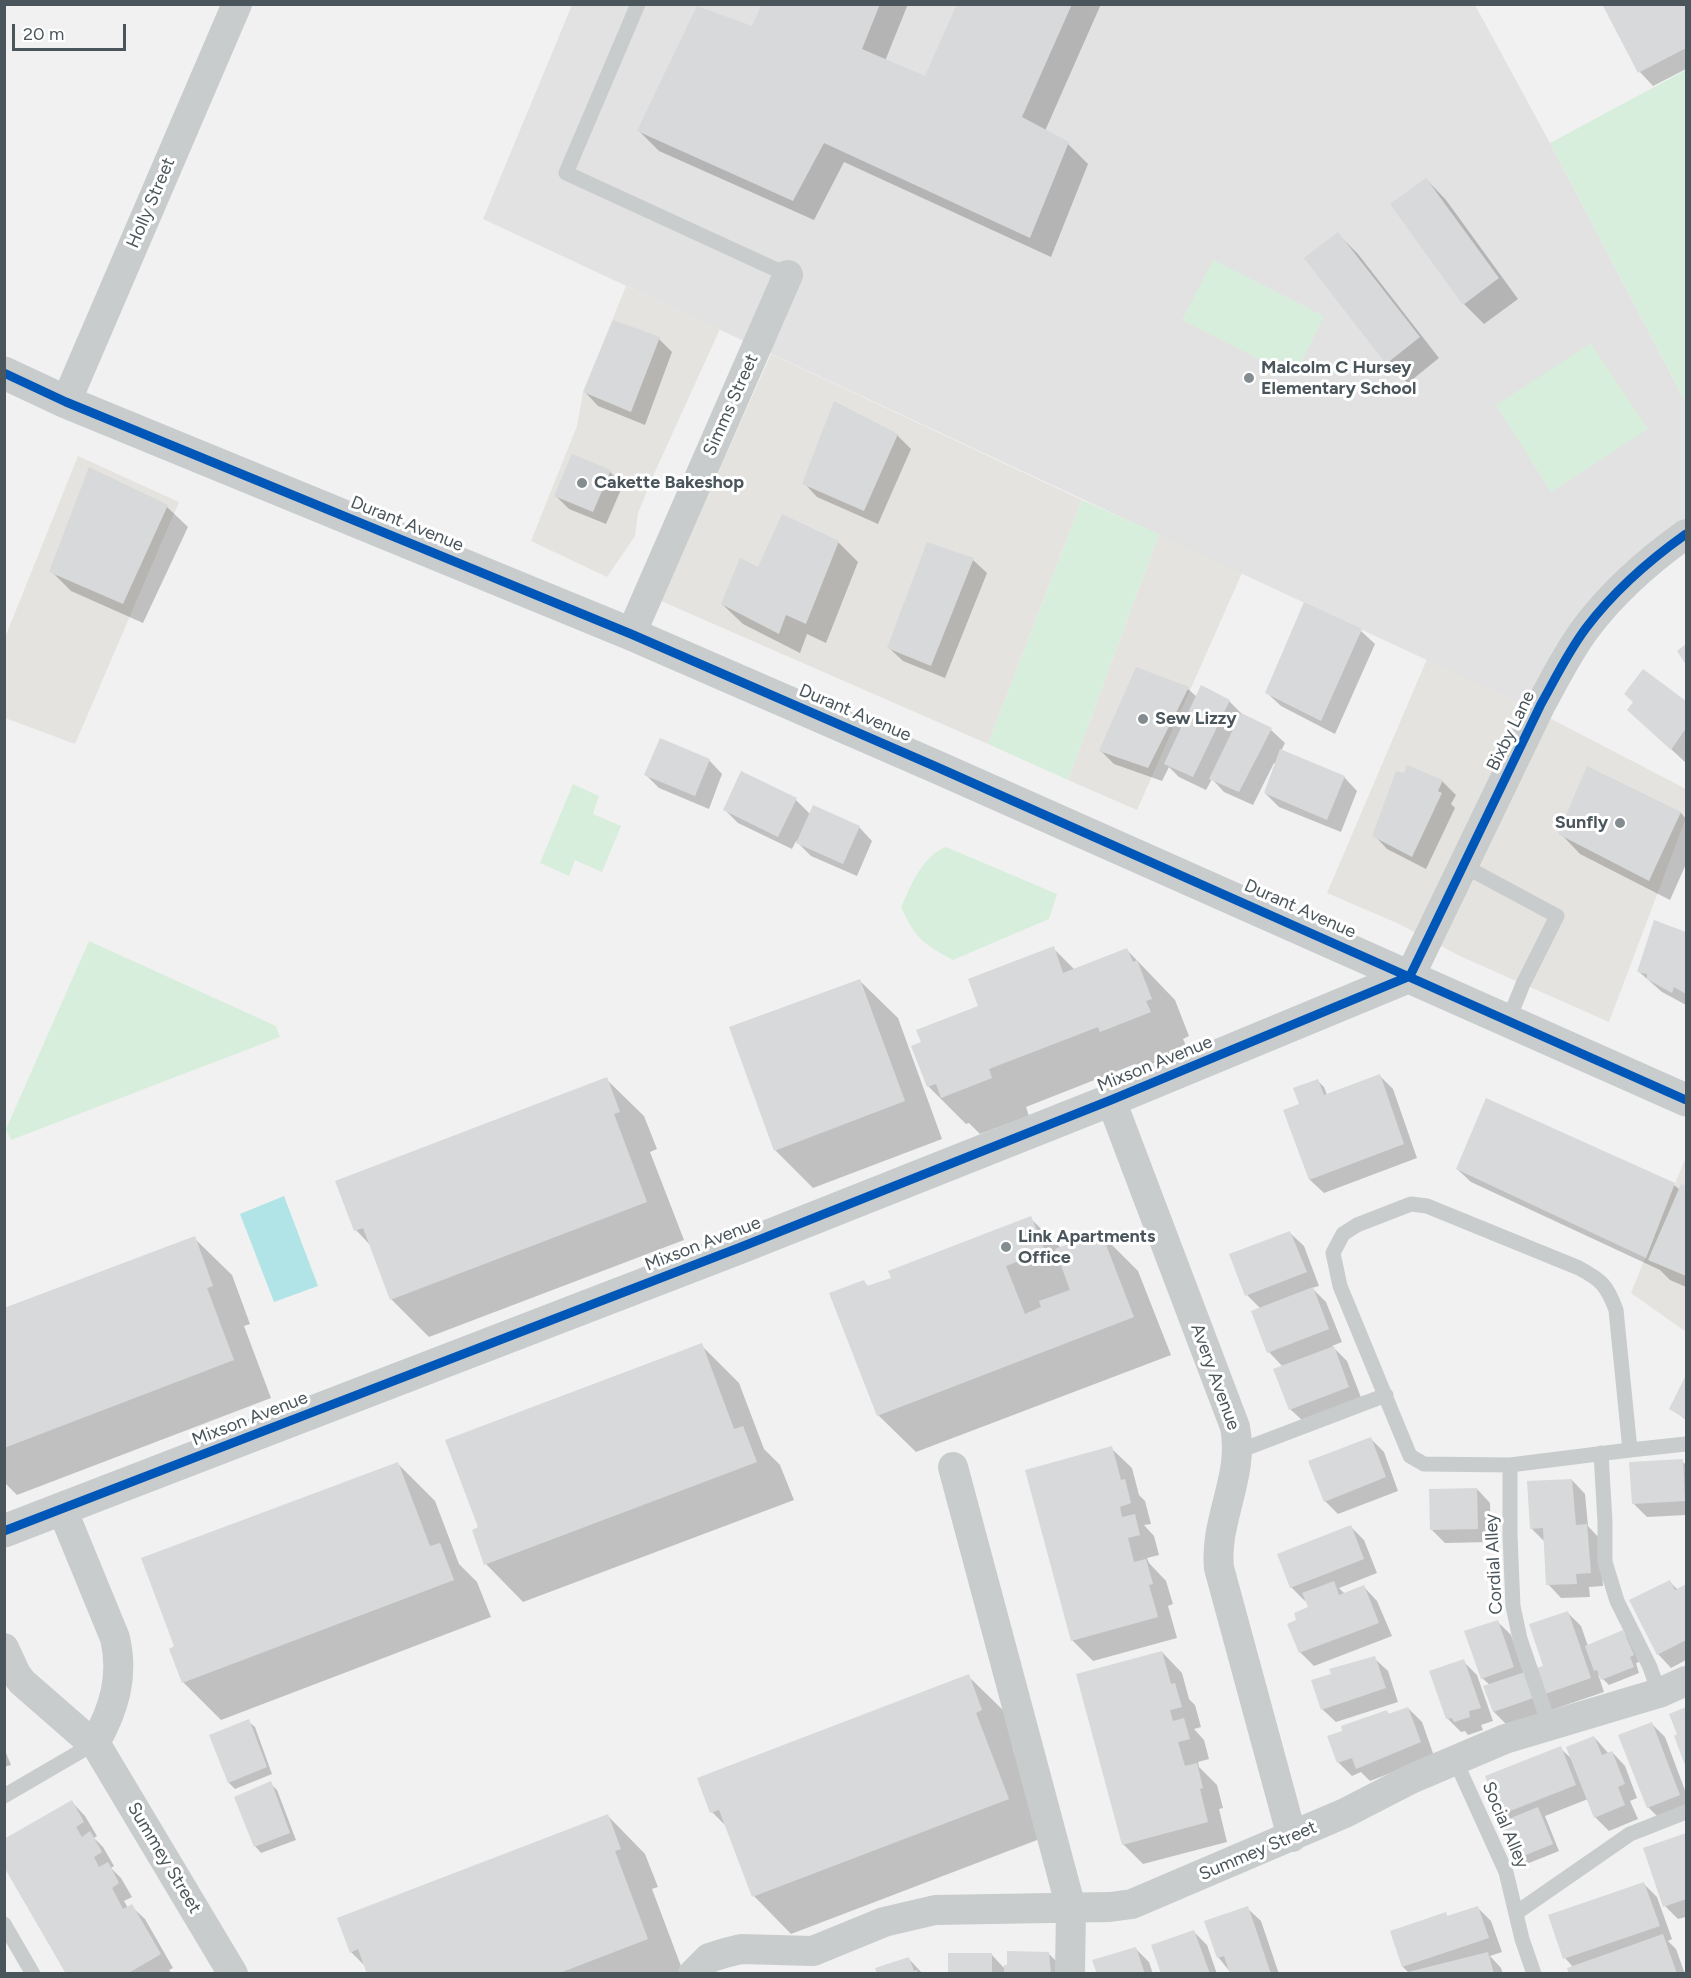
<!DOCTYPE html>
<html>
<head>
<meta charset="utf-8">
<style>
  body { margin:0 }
  #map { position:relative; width:1691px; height:1978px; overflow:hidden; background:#f1f1f1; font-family:Figtree,sans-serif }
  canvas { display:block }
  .frame { position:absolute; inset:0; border:6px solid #4a565b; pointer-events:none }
  .scale { position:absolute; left:12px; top:24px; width:114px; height:27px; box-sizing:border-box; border:3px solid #4a565b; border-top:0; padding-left:8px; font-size:18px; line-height:21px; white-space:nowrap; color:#4a565b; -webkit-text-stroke:4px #fff; paint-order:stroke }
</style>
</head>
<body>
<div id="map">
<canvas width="1691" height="1978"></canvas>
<div class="frame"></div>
<div class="scale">20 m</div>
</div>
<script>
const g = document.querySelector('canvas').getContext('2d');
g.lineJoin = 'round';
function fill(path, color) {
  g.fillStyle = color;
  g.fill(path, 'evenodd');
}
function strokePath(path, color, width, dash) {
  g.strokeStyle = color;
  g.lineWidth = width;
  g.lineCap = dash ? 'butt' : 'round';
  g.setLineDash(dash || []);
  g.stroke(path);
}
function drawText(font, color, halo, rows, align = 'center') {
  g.font = font + ' Figtree,sans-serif';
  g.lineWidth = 6;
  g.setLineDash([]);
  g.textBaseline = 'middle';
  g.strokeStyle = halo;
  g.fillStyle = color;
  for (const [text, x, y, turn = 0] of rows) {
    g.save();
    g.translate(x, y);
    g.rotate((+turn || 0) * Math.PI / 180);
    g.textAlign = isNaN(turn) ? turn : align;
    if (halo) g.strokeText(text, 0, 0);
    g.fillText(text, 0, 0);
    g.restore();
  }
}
fill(new Path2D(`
  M626,286L720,329L654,474L638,513L635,536L607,577L531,541L577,426L583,392Z
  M771,354L1082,500L988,744L661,601Z
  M78,456L179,502L75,744L5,718L4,640Z
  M1159,534L1242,573L1137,810L1068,780Z
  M1427,659L1538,712L1686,789V818L1609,1022L1462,957L1397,923L1327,893Z
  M1685,1159L1686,1160V1332L1631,1293Z`), '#e5e3df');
fill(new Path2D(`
  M572,5H1475L1550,143L1686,403V534L1654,557L1538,712L483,219Z`), '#e3e2e2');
fill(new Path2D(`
  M1686,70V403L1550,143Z
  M1213,260L1324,316L1294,377L1182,320Z
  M1591,343L1648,429L1551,492L1496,405Z
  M1082,500L1159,534L1068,780L988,744Z
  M573,784L599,796L593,814L621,826L602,872L575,860L569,876L540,863Z
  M946,847L1057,894L1049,919L953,960C923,944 915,938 901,907C912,884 921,857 946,847Z
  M89,941L276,1026L280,1037L11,1140L6,1129Z`), '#d8eedd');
fill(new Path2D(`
  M284,1196L318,1286L274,1302L240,1214Z`), '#b1e4e7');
fill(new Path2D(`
  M763,4H908L885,61L925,78L958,4H1101L1045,131L1068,144L1088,164L1051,257L844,162L814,220L659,151L639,131L752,28Z
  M1604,4H1686V69L1653,86L1640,72Z
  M1426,179L1446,200L1518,299L1484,324L1464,304Z
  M1338,234L1358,254L1439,358L1408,383L1388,363L1306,259Z
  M659,339L672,352L645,425L598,406L585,392Z
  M897,435L911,449L878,524L817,497L804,483Z
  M610,472L623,485L606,524L569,509L556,496Z
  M167,507L188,527L143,623L71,591L51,571Z
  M838,542L858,562L826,643L807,634L800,653L743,624L722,604L758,569Z
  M928,544L973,560L987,573L945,678L903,661L889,648Z
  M1361,631L1375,644L1335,734L1281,706L1267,693Z
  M1643,671L1686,703L1685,762L1643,723L1634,702Z
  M1202,687L1229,701L1243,715L1271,730L1285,743L1281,751L1344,777L1357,791L1341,832L1279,807L1265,793L1276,764L1274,763L1253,805L1224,792L1212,779L1206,790L1179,777L1169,767L1162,781L1114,764L1101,751L1188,689L1197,697Z
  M709,760L722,774L709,809L659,788L646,775Z
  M1588,768L1681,813L1686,819V864L1670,900L1580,854L1560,833Z
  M1442,781L1456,795L1451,804L1455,808L1426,869L1387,849L1374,835Z
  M796,800L810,814L859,827L872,841L857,876L811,856L796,841L792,849L738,823L725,810Z
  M1655,922L1686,934V1005L1662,992L1638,971Z
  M1053,948L1075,970L1127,950L1175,1000L1189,1036L1183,1039L1188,1050L1139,1069L1135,1064L1026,1107L1029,1116L980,1134L969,1123L966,1124L928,1086L923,1043L980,1007Z
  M860,981L898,1018L942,1139L813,1188L776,1151L731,1028Z
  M1380,1076L1393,1089L1417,1158L1324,1193L1310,1180L1285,1111L1301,1105L1318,1081L1324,1087L1327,1095Z
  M606,1079L644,1116L657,1149L650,1152L684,1240L429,1337L391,1299L371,1246L356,1230Z
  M1486,1100L1674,1185L1680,1190L1682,1186L1686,1188V1287L1670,1280L1660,1270L1471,1182L1457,1169Z
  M1030,1218L1061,1248L1101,1234L1138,1271L1171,1355L916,1452L878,1415L864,1282L869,1287L893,1278Z
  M1290,1233L1304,1246L1319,1286L1312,1288L1326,1302L1342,1342L1332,1346L1347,1361L1362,1400L1304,1422L1290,1409L1283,1367L1269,1352L1261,1309L1247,1295Z
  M194,1238L232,1275L250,1324L244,1326L271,1398L17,1495L4,1482V1310Z
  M701,1345L739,1383L764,1449L780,1465L794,1500L523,1602L486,1564Z
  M1686,1379V1420L1671,1408Z
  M1370,1438L1384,1452L1398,1491L1338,1514L1325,1501Z
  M1111,1448L1132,1468L1139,1495L1145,1501L1151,1524L1144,1525L1154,1536L1159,1555L1147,1558L1149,1563L1166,1581L1173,1604L1168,1606L1177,1638L1093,1661L1072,1640Z
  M1682,1461L1686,1465V1515L1647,1517L1633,1503Z
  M397,1463L435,1501L459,1564L477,1582L491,1617L221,1720L183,1682Z
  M1572,1480L1585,1494L1588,1526L1600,1539L1603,1586L1589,1587L1590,1597L1561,1598L1548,1584L1545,1542L1531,1528Z
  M1477,1489L1490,1503L1491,1542L1445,1543L1432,1530Z
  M1351,1527L1364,1540L1377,1573L1339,1588L1345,1594L1364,1587L1377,1601L1392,1636L1314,1666L1300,1652L1298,1621L1310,1608L1306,1600L1305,1601L1291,1587Z
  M1670,1582L1678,1590L1686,1586V1660L1671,1668L1658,1654Z
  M1567,1612L1581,1626L1588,1646L1623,1632L1629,1638L1639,1662L1636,1663L1639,1673L1609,1685L1598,1674L1604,1692L1507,1725L1494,1712L1490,1685L1482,1678L1497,1621L1511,1635L1524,1674L1545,1666Z
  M1162,1652L1182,1673L1189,1699L1195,1705L1201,1727L1194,1729L1204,1740L1209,1759L1198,1762L1199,1767L1217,1785L1223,1808L1219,1809L1227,1842L1143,1864L1123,1844Z
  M1374,1658L1388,1671L1398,1702L1336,1722L1322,1709Z
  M1463,1661L1477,1675L1493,1721L1481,1725L1483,1730L1468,1735L1465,1731L1461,1732L1447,1718Z
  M968,1676L1006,1713L1019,1748L1013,1750L1045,1837L791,1934L754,1896L727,1827L712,1812Z
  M1408,1708L1422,1722L1434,1756L1370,1781L1361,1772L1352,1776L1338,1762L1386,1711L1390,1715Z
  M1686,1709V1764L1676,1736L1679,1735L1671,1715Z
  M248,1721L255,1727L272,1774L235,1789L229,1783L211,1735Z
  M1652,1724L1665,1737L1686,1793V1811L1662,1821L1648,1807L1620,1736Z
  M1594,1737L1609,1754L1612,1752L1625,1766L1637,1798L1630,1801L1638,1819L1609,1831L1595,1817L1588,1799L1545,1816L1559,1851L1524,1865L1518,1858L1503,1822L1508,1821L1502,1814L1560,1748L1574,1761Z
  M4,1748L11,1765L4,1767Z
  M270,1783L277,1790L296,1840L261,1853L255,1846Z
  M72,1802L85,1816L97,1836L94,1838L103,1847L114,1866L111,1868L121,1878L132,1897L124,1901L128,1908L131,1906L145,1919L173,1968L169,1970L172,1974H68Z
  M608,1816L645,1854L658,1887L652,1889L684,1974H369L367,1968L351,1952Z
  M1686,1834V1917L1678,1919L1665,1906L1645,1849Z
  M1644,1884L1657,1897L1672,1939L1668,1941L1676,1949L1685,1974H1570L1573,1967L1565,1958Z
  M1247,1908L1261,1921L1279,1974H1232L1218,1957Z
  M1478,1908L1491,1921L1502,1952L1490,1956L1501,1968L1503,1974H1406L1409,1973L1403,1967L1445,1914L1449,1917Z
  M1193,1931L1207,1945L1217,1974H1163Z
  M1136,1949L1149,1962L1153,1974H1099Z
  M1048,1953L1062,1967V1974H949L992,1955L1005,1969Z
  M909,1959L923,1974H879Z`), '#0003');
fill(new Path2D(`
  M762,4H880L862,49L925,76L957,4H1072L1022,117L1069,142L1030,238L824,143L793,201L637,131L697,6L752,26Z
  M1602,4H1686V48L1638,73Z
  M1426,178L1499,278L1463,305L1390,204Z
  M1338,232L1420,337L1386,364L1304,258Z
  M613,320L660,337L631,412L583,392Z
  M834,401L898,434L864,511L802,484Z
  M572,454L611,470L593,512L554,496Z
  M89,467L168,505L123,604L49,572Z
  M782,514L839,541L806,624L786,615L779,634L721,604L740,558L758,567Z
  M927,542L974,558L931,666L887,648Z
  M1304,602L1362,629L1321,721L1265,693Z
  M1686,644V665L1677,651Z
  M1136,667L1189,687L1148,768L1099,751Z
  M1643,669L1686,701V728L1671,750L1627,710L1633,702L1624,694Z
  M1201,685L1230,700L1193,777L1164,764Z
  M1241,713L1272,728L1239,792L1209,779Z
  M660,738L710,759L695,796L644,775Z
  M1280,749L1345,776L1327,820L1264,793Z
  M1407,765L1443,780L1438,791L1442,793L1412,857L1372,836L1396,771L1404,773Z
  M1587,766L1681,812L1649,881L1558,834Z
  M741,771L797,798L778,837L723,810Z
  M813,805L860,826L843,864L796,843Z
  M1654,920L1686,932V994L1674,987L1672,993L1647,979V974L1637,972Z
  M1054,946L1063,973L1127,948L1133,962L1137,960L1152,999L1146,1001L1151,1012L1100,1032L1098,1027L989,1069L992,1078L941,1098L936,1084L927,1087L911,1046L921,1042L916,1030L978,1006L968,979Z
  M860,979L905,1101L774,1151L729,1027Z
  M1380,1074L1404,1144L1309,1180L1283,1110L1299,1104L1293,1088L1318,1079L1324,1095Z
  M607,1077L620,1112L614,1114L647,1202L390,1300L363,1228L354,1231L335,1181Z
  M1486,1098L1675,1183L1646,1258L1456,1169Z
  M1681,1184L1686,1186V1276L1648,1260Z
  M1031,1216L1045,1251L1006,1266L1025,1314L1041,1307L1039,1301L1070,1290L1055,1249L1101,1232L1134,1317L877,1416L829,1293L864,1280L867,1286L891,1278L888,1271Z
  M1290,1231L1307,1272L1245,1296L1229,1254Z
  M195,1236L213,1286L207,1288L234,1360L4,1448V1308Z
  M1313,1287L1329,1329L1267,1353L1251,1311Z
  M702,1343L734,1429L743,1426L757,1462L484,1565L472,1530L478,1527L445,1440Z
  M1334,1346L1349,1387L1289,1410L1273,1369Z
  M1686,1375V1419L1669,1409Z
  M1371,1437L1386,1477L1324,1502L1308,1461Z
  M1112,1446L1121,1480L1125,1479L1131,1503L1120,1507L1122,1517L1135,1514L1140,1535L1128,1538L1134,1562L1146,1559L1153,1584L1149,1585L1158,1617L1071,1641L1025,1470Z
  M1683,1459L1685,1501L1632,1504L1629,1462Z
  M398,1462L430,1546L440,1543L454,1580L182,1683L169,1649L174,1646L141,1558Z
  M1572,1479L1576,1525L1587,1524L1591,1573L1576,1574L1577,1584L1546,1585L1543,1528L1530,1529L1527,1481Z
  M1477,1488L1478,1529L1430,1530L1429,1489Z
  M1351,1525L1364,1559L1290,1588L1277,1554Z
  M1670,1580L1675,1590L1686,1584V1640L1657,1655L1629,1600Z
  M1334,1581L1339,1595L1364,1585L1379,1623L1299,1653L1287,1624L1296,1620L1294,1613L1308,1607L1302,1593Z
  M1568,1611L1591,1678L1493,1712L1483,1686L1543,1666L1529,1624Z
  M1498,1620L1514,1667L1481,1679L1464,1631Z
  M1623,1630L1634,1655L1630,1657L1634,1667L1601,1680L1597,1670L1594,1671L1585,1646Z
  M1162,1651L1171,1684L1175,1683L1182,1707L1170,1710L1173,1721L1184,1718L1190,1739L1178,1742L1185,1766L1197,1763L1203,1788L1200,1789L1208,1822L1122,1845L1076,1674Z
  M1375,1656L1386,1688L1321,1710L1311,1680L1331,1674L1329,1669Z
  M1464,1659L1481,1708L1469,1711L1470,1717L1454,1722L1452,1718L1446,1719L1429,1671Z
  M969,1674L982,1710L976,1713L1009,1799L752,1897L719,1810L710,1813L697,1778Z
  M1408,1707L1421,1742L1356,1769L1352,1758L1337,1763L1327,1736L1342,1731L1341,1726L1387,1710L1388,1714Z
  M1686,1707V1768L1674,1736L1677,1734L1669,1714Z
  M249,1719L267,1767L228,1783L209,1735Z
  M1652,1722L1680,1795L1647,1808L1618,1735Z
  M1594,1736L1602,1755L1612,1751L1625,1784L1618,1787L1625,1805L1594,1818L1566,1747Z
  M1561,1746L1576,1785L1500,1815L1485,1776Z
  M271,1781L290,1833L254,1847L234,1797Z
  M72,1800L84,1822L76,1827L82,1837L90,1831L102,1852L94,1857L99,1867L108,1862L119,1883L112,1888L123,1909L132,1904L161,1954L127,1974H66L4,1867V1839Z
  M1538,1807L1553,1844L1516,1859L1501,1822Z
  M608,1814L621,1849L615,1851L648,1939L557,1974H367L358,1949L350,1953L337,1918Z
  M1686,1833V1899L1663,1907L1643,1848Z
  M1644,1882L1660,1926L1563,1959L1548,1915Z
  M1248,1906L1271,1974H1230L1224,1956L1217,1958L1204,1921Z
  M1478,1906L1489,1938L1402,1967L1390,1931L1446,1912L1447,1916Z
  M1194,1930L1210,1974H1161L1151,1945Z
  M1663,1934L1677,1974H1569L1567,1968Z
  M1136,1947L1145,1974H1097L1092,1960Z
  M1007,1951L1049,1952L1051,1974H1004V1965H1007Z
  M1488,1952L1494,1974H1404V1973Z
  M948,1953H992V1974H948Z
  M909,1957L914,1971L917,1970L918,1974H877L875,1968Z`), '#d7d9da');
strokePath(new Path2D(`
  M638,4L566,173L788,275
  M1464,866L1557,916L1523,984L1508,1021
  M1411,1204L1427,1206L1579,1268C1601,1280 1607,1285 1616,1310L1630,1450L1510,1465L1424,1464L1410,1456L1340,1286L1333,1253L1343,1234L1357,1225Z
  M1630,1450L1686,1444
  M1239,1451L1386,1395
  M1601,1453L1605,1522V1562L1617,1601L1650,1667L1659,1693
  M1510,1465V1536L1513,1606L1520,1639L1550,1727
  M1456,1762L1506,1872L1522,1939L1534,1974
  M4,1796L95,1743
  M1516,1913L1630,1834L1686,1812
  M4,1924L33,1974`), '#c9cccc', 15);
strokePath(new Path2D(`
  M66,402L237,4
  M631,634L788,275
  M1410,976L1541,704C1555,679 1568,652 1586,628C1614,591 1648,561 1686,534
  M1111,1100L1235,1427C1245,1476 1214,1520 1219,1568L1292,1837
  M953,1467L1071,1908L1070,1974
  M62,1509L115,1638C124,1677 114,1709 95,1743
  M4,1648L16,1674L22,1682L85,1737L95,1743L233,1974
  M693,1974L709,1958L725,1953L741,1949L813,1951L884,1922L935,1910L1110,1907L1132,1904L1345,1813L1411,1779L1505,1739L1659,1693L1686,1681`), '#c9cccc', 30);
strokePath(new Path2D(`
  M4,373L66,402L631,634L939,768L1686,1100
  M4,1531L741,1247L1111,1100L1410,976`), '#c9cccc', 33);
strokePath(new Path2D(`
  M4,373L66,402L631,634L939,768L1686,1100
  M4,1531L741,1247L1111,1100L1410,976L1541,704C1555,679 1568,652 1586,628C1614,591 1648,561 1686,534`), '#0057b8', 9);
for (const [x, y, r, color] of [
  [1249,378,6,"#848c90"],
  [582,483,6,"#848c90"],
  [1143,719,6,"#848c90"],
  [1620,823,6,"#848c90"],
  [1006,1247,6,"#848c90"]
]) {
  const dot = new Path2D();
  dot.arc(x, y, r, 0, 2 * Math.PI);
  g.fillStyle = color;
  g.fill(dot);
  strokePath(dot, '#fff', 2);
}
drawText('18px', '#4a565b', '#fff', [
  ["Holly Street",151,203,-67],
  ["Simms Street",731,405,-66],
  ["Durant Avenue",407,524,22],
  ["Durant Avenue",855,713,23],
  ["Bixby Lane",1511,731,-64],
  ["Durant Avenue",1300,909,24],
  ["Mixson Avenue",1155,1064,-22],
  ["Mixson Avenue",703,1244,-21],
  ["Avery Avenue",1215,1377,70],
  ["Mixson Avenue",250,1419,-21],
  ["Cordial Alley",1494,1564,-93],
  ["Social Alley",1505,1825,67],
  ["Summey Street",1258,1851,-23],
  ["Summey Street",164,1858,59]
]);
drawText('bold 18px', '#4a565b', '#fff', [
  ["Malcolm C Hursey",1261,368],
  ["Elementary School",1261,389],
  ["Cakette Bakeshop",594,483],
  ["Sew Lizzy",1155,719],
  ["Sunfly",1608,823,"right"],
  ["Link Apartments",1018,1237],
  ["Office",1018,1258]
], 'left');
</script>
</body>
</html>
